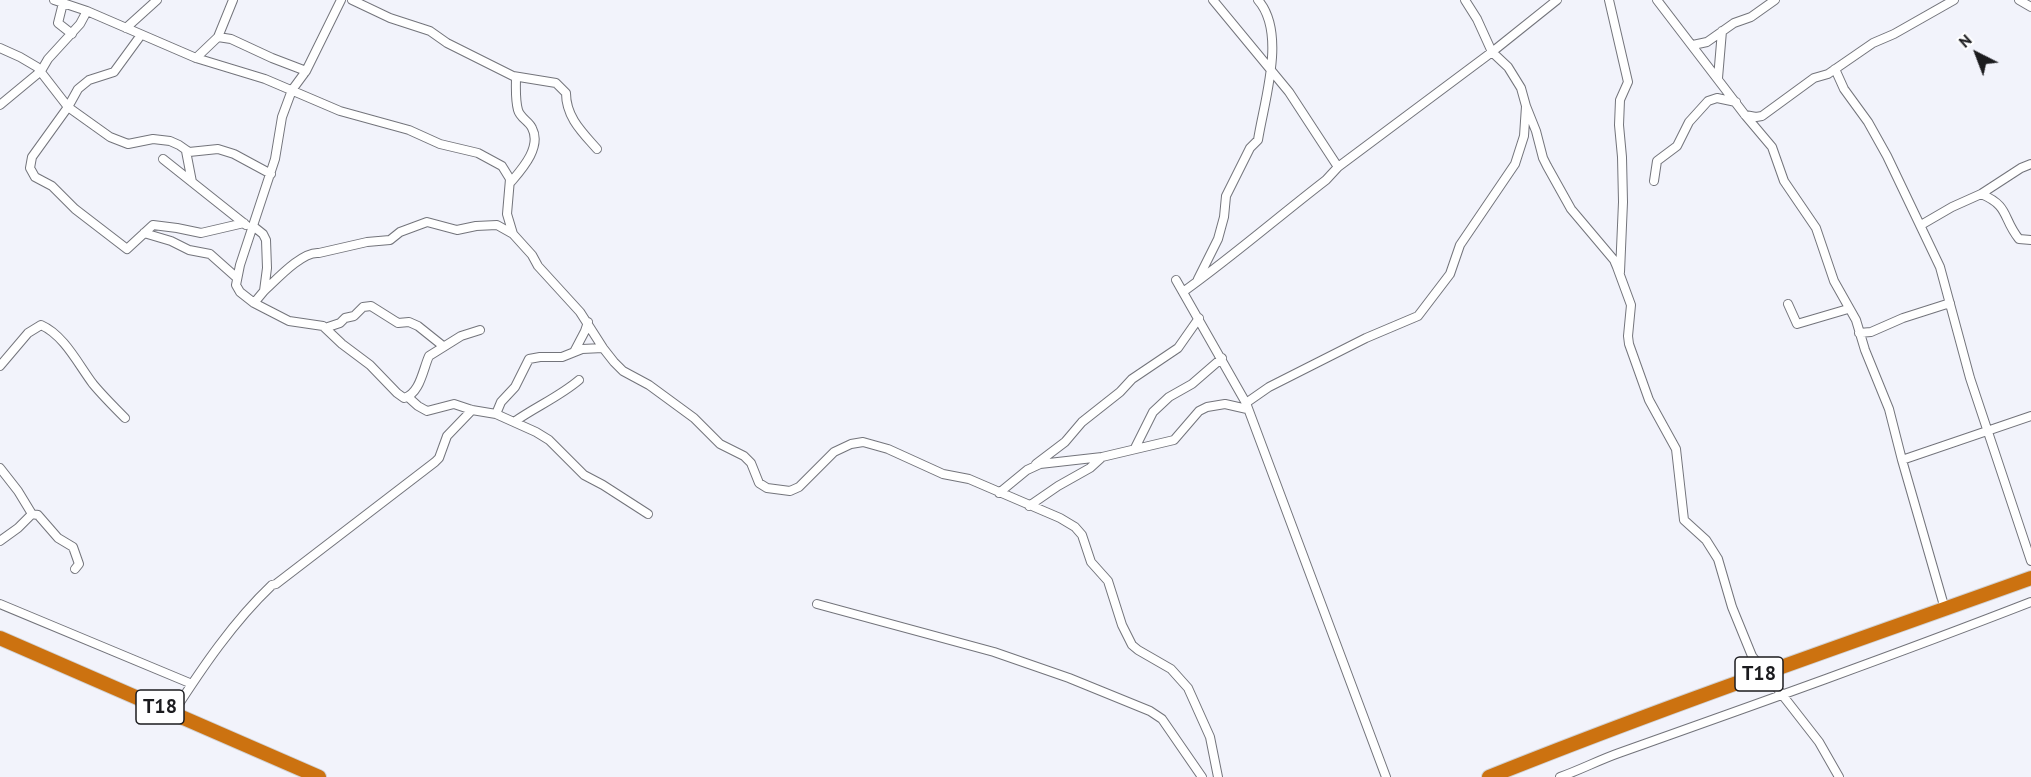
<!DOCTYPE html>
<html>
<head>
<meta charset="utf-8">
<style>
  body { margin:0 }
  #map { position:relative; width:2031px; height:777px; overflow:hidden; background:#f2f3fb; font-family:"PT Sans",sans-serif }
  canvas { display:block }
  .north { position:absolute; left:1947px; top:24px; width:60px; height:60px; -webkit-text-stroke:4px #fff; paint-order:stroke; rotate:318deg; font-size:16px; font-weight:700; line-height:24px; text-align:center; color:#1b1b1e }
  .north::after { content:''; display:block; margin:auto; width:21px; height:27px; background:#1b1b1e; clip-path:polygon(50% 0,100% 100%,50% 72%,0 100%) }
</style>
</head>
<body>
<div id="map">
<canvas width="2031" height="777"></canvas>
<div class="north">N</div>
</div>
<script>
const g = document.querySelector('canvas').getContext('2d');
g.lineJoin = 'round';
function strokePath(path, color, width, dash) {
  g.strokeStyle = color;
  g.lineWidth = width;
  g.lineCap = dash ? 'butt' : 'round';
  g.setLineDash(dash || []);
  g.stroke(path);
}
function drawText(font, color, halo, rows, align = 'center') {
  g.font = font + ' "PT Sans",sans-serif';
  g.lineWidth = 4.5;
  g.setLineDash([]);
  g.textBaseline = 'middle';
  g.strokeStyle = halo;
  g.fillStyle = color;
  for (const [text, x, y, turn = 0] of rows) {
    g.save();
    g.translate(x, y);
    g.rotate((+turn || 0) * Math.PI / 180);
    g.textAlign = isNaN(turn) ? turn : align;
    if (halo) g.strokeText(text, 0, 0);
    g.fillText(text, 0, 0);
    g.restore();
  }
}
const street = new Path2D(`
  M54,0L87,11L196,58L265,79L340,111L409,130L440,144L478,153L502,166L510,179L507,214L513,234L532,255L538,266L580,312L603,348L614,362L623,371L649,385L694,418L720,444L744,456L751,463L759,483L767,488L790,491L799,487L834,452L851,444L863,442L888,449L943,474L969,479L1060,518L1075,527L1082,535L1091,562L1108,581L1122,625L1132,645L1138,650L1171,669L1188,688L1210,737L1218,777
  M341,0L306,71L292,90L282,117L275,159L240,265L236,285L240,292L254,303L289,321L323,326L342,344L370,365L397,393L404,398C420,394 423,369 429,356L461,336L480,330
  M352,0L390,18L430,31L447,43L513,76L556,83L566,93C566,117 582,132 597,149
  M1213,0L1289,92L1338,167
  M1609,0L1628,82L1620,100L1619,125L1622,157L1623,202L1620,272
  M1657,0L1745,115L1772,147L1784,181L1816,228L1834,281L1856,320L1865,350L1889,409L1902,460L1945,609
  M2019,0L2031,7
  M63,3L58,23L72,34
  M126,28L157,0
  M141,35L114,72L89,80L78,89L68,107L32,157L30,168L35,177L52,186L75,209L127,249L153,225L177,228L201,233L244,223
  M218,37L231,39L272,58L306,71
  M1693,45L1707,42L1734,23L1751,17L1775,0
  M0,48L20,57L37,67L68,107L110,137L128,144L153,139L170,141L179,145L189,152L218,149L234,154L271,174
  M196,58L218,37L233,0
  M1835,69L1844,89L1868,122L1887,156L1940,267L1970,378L2031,561
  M1718,78L1722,31
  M0,105L41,71L48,59L80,24L87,11
  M1526,106L1536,131L1543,158L1547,166L1571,209L1614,260L1617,267L1631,305L1628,336L1629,344L1649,400L1676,449L1684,520L1706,540L1718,559L1732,607L1752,656L1819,742L1839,777
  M1745,115L1756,117L1762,116L1814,78L1828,74L1873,43L1894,34L1954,0
  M186,151L192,182
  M163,159L246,225
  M1654,181L1657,161L1677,146L1689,122L1708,101L1717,98L1736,102
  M511,182C522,169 542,147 532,128C529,121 520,118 518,110C515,99 516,87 516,77
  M1981,194C2010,206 2002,218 2019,239L2031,240
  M1921,225L1952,207L1981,194L2021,168L2031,164
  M253,226L263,234L266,240L267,268L264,291L254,303
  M144,233L171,241L189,250L210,254L237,278
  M1198,279L1218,239L1224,217L1226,196L1250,148L1258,140C1264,101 1287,33 1258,0
  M1176,280L1246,403L1386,777
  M264,291C276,280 302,251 319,253L367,242L390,240L400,232L427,222L457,230L476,226L497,225L513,234
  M1183,292C1232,257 1278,217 1326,180L1338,167L1492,52L1557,0
  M1788,304L1797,324L1848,309
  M325,328L340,323L345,318L354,316L363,307L371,306L398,323L409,322L418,326L443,346
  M1859,333L1871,332L1903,318L1950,303
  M574,352L585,331L588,322
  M0,366L28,333L41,325C64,335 78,364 93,384C103,396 114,407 125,418
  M408,397L418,406L427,411L454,404L472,410L496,414L536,432L549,440L584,475L603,485L648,514
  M1246,403L1269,387L1366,338L1418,316L1450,274L1460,245L1515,164L1524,136L1526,106L1521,88L1508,67L1492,52L1477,19L1465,0
  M496,414L501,402L515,387L529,359L540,357H562L582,349L603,348
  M514,422C535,407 559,397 579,380
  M1135,448L1153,412L1169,397L1192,384L1222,358
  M1902,460L2031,416
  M1036,464L1065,442L1082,422L1120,392L1132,379L1178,348L1199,318
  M0,468L18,491L32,514L18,528L0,541
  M999,493L1027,470L1040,464L1102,457L1174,440L1199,411L1207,407L1225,404L1247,409
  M1029,506L1058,486L1090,468L1101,458
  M32,514L38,515L58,538L73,547L79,564L75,569
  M0,604L192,684
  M817,604L994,652L1069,678L1150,711L1162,719L1202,777
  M173,713C202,668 233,622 272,585L276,584L435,462L439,458L447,436L472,410
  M1560,777C1580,770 1599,760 1619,753C1757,704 1895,655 2031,602`);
const highway = new Path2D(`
  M0,638L319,777
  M1489,777C1668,705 1850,643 2031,578`);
strokePath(street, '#73747b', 10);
strokePath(highway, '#d1d1d2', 16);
strokePath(street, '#fff', 8);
strokePath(highway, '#cc7210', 14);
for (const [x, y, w] of [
  [1759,674,48],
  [160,707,48]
]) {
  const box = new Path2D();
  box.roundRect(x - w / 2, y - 17, w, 34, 4.5);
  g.fillStyle = '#fff';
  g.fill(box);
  strokePath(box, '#1b1b1e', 1.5);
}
drawText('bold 20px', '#1b1b1e', null, [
  ["T18",1759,674],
  ["T18",160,707]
]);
</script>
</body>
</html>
